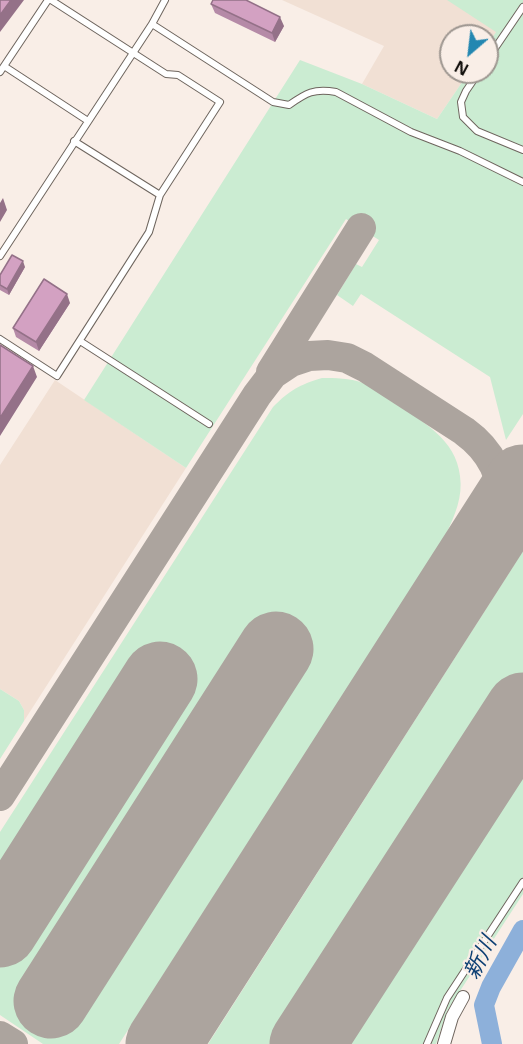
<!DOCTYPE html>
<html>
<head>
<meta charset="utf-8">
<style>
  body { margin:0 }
  #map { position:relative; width:523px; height:1044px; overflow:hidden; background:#f9eee7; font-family:"Open Sans",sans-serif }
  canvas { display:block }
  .north { position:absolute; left:439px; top:24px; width:60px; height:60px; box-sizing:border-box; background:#f9eee7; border:2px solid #9d9690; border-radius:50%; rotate:208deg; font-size:16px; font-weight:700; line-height:24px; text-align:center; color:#14110e }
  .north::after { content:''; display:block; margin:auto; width:21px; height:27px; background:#2387b1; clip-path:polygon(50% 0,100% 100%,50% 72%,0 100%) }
</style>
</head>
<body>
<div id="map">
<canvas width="523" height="1044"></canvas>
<div class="north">N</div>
</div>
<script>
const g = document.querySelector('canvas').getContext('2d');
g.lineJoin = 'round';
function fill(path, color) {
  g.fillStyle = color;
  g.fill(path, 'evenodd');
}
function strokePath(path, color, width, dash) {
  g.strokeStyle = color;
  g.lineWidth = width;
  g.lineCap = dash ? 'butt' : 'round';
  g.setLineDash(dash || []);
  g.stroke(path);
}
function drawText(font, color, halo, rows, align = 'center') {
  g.font = font + ' "Open Sans","Noto Sans JP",sans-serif';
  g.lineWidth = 4.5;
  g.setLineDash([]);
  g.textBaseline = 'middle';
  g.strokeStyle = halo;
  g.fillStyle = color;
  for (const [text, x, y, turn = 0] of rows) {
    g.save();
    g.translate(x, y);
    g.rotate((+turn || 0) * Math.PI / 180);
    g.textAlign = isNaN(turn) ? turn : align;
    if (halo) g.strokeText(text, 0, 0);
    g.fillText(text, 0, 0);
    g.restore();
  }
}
fill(new Path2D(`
  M282,0H518L487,46V36H451V72H469L437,119L362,84L384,46Z
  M55,380L186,468L24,721V710L19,701L0,689V465Z`), '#f1e0d4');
fill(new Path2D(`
  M447,0H523V414L506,440L490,377L361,294L353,306L337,295L356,264L362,267L379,240L346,219L186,468L84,400L300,60L362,84L437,119L469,72H487V46L496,32Z
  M322,378C336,378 349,378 363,383C374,387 384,397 394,403C422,421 456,439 460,476C463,497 455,515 446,534L119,1044H43L0,1015V832L273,407C290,390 299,385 322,378Z
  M523,551V894L447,1011L436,1044H208Z
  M0,689L19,701L24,710V721L0,759Z`), '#cbecd2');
strokePath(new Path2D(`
  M492,1044L484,1005L491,987L523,930`), '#8db0da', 20);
strokePath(new Path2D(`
  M271,372L361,228
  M0,796L257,395L273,374L291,362L309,356L328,355L347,358L365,367L464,431C493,452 502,476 505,511
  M0,1036L13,1044`), '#aca49e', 30);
strokePath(new Path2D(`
  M0,930L160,679
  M51,1001L276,649
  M163,1044L523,482
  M307,1044L523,710`), '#aca49e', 75);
const service = new Path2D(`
  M165,0L152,24L273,102L289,105C306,93 314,88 336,92L411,132L460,151L523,182
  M487,60L523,7
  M4,66L88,121
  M0,72L48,0
  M479,72L466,91L461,102L463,117L477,131L523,150
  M74,141L160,195
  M0,256L152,24
  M0,339L57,376L149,232L160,195L220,102L178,75L166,74L51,0
  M80,341L209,424
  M427,1044L447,998L523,882`);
const minor = new Path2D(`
  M444,1044L452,1017L463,997`);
strokePath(service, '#6e655e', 8);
strokePath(minor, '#6e655e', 14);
strokePath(service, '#fff', 6);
strokePath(minor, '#fff', 12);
fill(new Path2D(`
  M211,4L284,26L275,42L215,13Z
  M25,267L9,295L0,290V275Z
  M70,303L39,351L16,337L13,328Z`), '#b58aa7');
fill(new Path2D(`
  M11,0H24L0,32V15Z
  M280,17L284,26L275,42L272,33Z
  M3,198L7,210L0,222V203Z
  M23,261L25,267L9,295L7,289Z
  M67,294L70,303L39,351L36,342Z
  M33,366L37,377L0,436V418Z`), '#947188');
const building = new Path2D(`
  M0,0H11L0,15Z
  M213,0H246L280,17L272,33L211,4Z
  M12,255L23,261L7,289L0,285V275Z
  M44,279L67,294L36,342L13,328Z
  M0,345L33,366L0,418Z`);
fill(building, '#d3a1c2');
strokePath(building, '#947188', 1.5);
drawText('italic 22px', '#0e4074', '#f9eee7', [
  ["新川",481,958,-63]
]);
</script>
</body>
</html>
